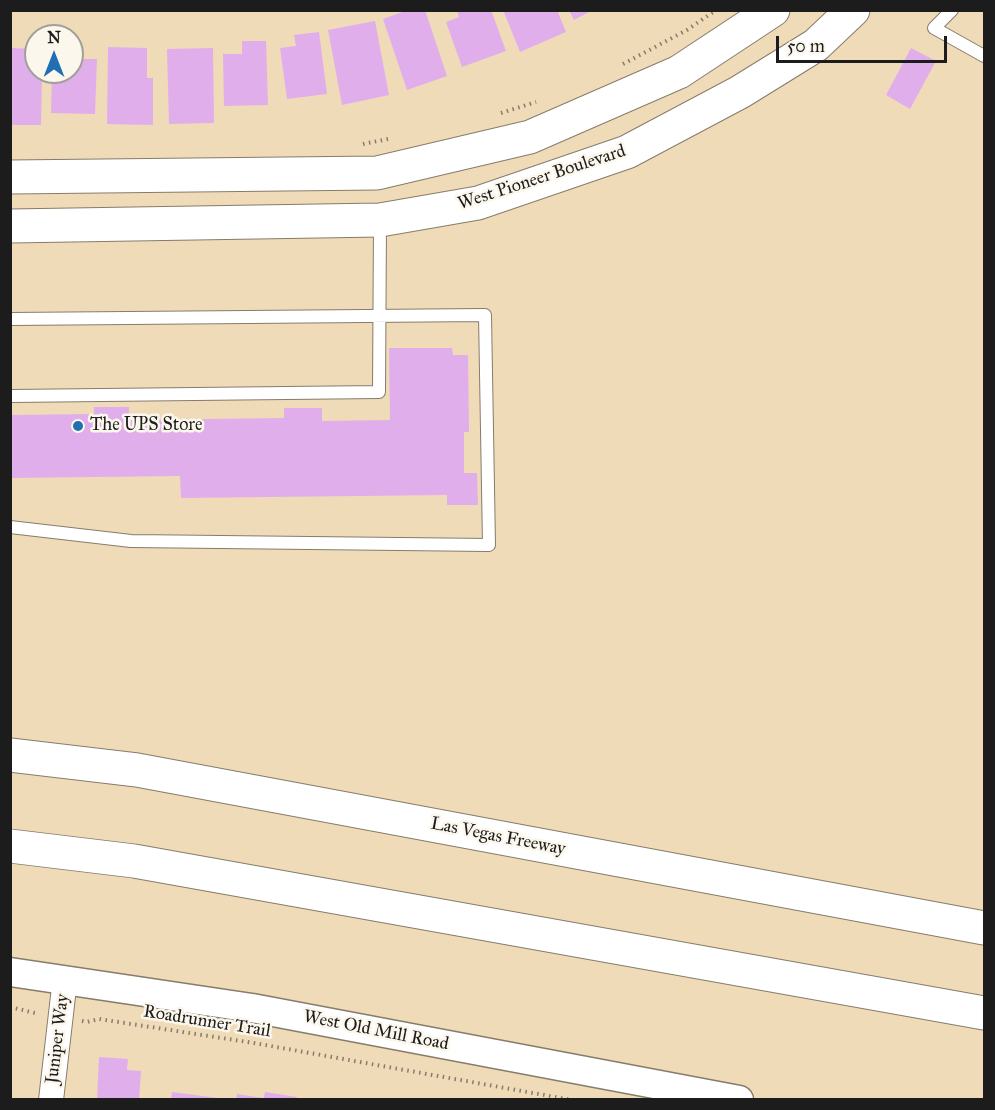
<!DOCTYPE html>
<html>
<head>
<meta charset="utf-8">
<style>
  body { margin:0 }
  #map { position:relative; width:995px; height:1110px; overflow:hidden; background:#f0dbb9; font-family:"IM FELL Great Primer",serif }
  canvas { display:block }
  .frame { position:absolute; inset:0; border:12px solid #1c1c1c; pointer-events:none }
  .north { position:absolute; left:24px; top:24px; width:60px; height:60px; box-sizing:border-box; background:#fbf7ec; border:2px solid #a29f99; border-radius:50%; rotate:0deg; font-size:16px; font-weight:700; line-height:24px; text-align:center; color:#1c1c1c }
  .north::after { content:''; display:block; margin:auto; width:21px; height:27px; background:#1f6fb2; clip-path:polygon(50% 0,100% 100%,50% 72%,0 100%) }
  .scale { position:absolute; left:776px; top:36px; width:171px; height:27px; box-sizing:border-box; border:3px solid #1c1c1c; border-top:0; padding-left:8px; font-size:18px; line-height:21px; white-space:nowrap; color:#1c1c1c; -webkit-text-stroke:4px #fbf7ec; paint-order:stroke }
</style>
</head>
<body>
<div id="map">
<canvas width="995" height="1110"></canvas>
<div class="frame"></div>
<div class="north">N</div>
<div class="scale">50 m</div>
</div>
<script>
const g = document.querySelector('canvas').getContext('2d');
g.lineJoin = 'round';
function fill(path, color) {
  g.fillStyle = color;
  g.fill(path, 'evenodd');
}
function strokePath(path, color, width, dash) {
  g.strokeStyle = color;
  g.lineWidth = width;
  g.lineCap = dash ? 'butt' : 'round';
  g.setLineDash(dash || []);
  g.stroke(path);
}
function drawText(font, color, halo, rows, align = 'center') {
  g.font = font + ' "IM FELL Great Primer",serif';
  g.lineWidth = 5;
  g.setLineDash([]);
  g.textBaseline = 'middle';
  g.strokeStyle = halo;
  g.fillStyle = color;
  for (const [text, x, y, turn = 0] of rows) {
    g.save();
    g.translate(x, y);
    g.rotate((+turn || 0) * Math.PI / 180);
    g.textAlign = isNaN(turn) ? turn : align;
    if (halo) g.strokeText(text, 0, 0);
    g.fillText(text, 0, 0);
    g.restore();
  }
}
fill(new Path2D(`
  M408,10H425L447,76L407,90L383,19Z
  M457,10H491L506,51L462,67L446,22L459,17Z
  M503,10H557L566,32L520,52Z
  M569,10H593L574,20Z
  M375,21L389,95L342,105L328,30Z
  M319,32L327,94L287,99L280,48L296,46L294,35Z
  M242,41H266L268,105L224,106L223,54H242Z
  M108,47L147,48V78H153V125L107,124Z
  M10,48L36,49V72H42L41,125H10Z
  M213,48L214,123L169,124L167,49Z
  M911,48L936,61L910,109L886,95Z
  M72,49H81V59H97L95,114L51,113L52,72H72Z
  M389,348H452L453,355H468L469,432H464V473H477L478,505H447V495L181,498L180,476L10,478V415L94,414V407H129V420L284,418V408H322V421L390,420Z
  M99,1057L128,1059L127,1070L141,1071L139,1100H97Z
  M172,1092L218,1098V1100H171Z
  M265,1092L297,1097L296,1100H263Z
  M237,1094L263,1098V1100H236Z`), '#e0aeea');
const service = new Path2D(`
  M952,10L934,28L984,56
  M10,319L485,315L489,545L131,541L10,527
  M10,396L379,392L380,222`);
const minor = new Path2D(`
  M51,1100L65,979`);
const tertiary = new Path2D(`
  M10,972L252,1008L739,1100`);
const secondary = new Path2D(`
  M10,177L377,173L530,137L679,72L773,10
  M10,226L380,220L478,203L627,152L740,92L816,45L853,10`);
const motorway = new Path2D(`
  M10,755L137,770L984,928
  M10,846L134,861L984,1013`);
strokePath(service, '#867c6a', 14);
strokePath(minor, '#867c6a', 26);
strokePath(tertiary, '#867c6a', 31);
strokePath(secondary, '#867c6a', 35);
strokePath(motorway, '#867c6a', 35);
strokePath(new Path2D(`
  M623,64L687,30L716,10
  M501,113L536,102
  M363,144L388,139
  M10,1007L39,1014
  M82,1021L87,1022L99,1019L254,1043L572,1100`), '#867c6a', 4, [1.5, 4.5]);
strokePath(service, '#fff', 12);
strokePath(minor, '#fff', 24);
strokePath(tertiary, '#fff', 28);
strokePath(secondary, '#fff', 33);
strokePath(motorway, '#fff', 33);
for (const [x, y, r, color] of [
  [78,426,6,"#1f6fb2"]
]) {
  const dot = new Path2D();
  dot.arc(x, y, r, 0, 2 * Math.PI);
  g.fillStyle = color;
  g.fill(dot);
  strokePath(dot, '#fbf7ec', 2);
}
drawText('18px', '#1c1c1c', '#fbf7ec', [
  ["West Pioneer Boulevard",542,178,-18],
  ["Las Vegas Freeway",498,837,11],
  ["Roadrunner Trail",207,1022,9],
  ["West Old Mill Road",376,1031,11],
  ["Juniper Way",58,1039,-83]
]);
drawText('18px', '#1c1c1c', '#fbf7ec', [
  ["The UPS Store",90,426]
], 'left');
</script>
</body>
</html>
